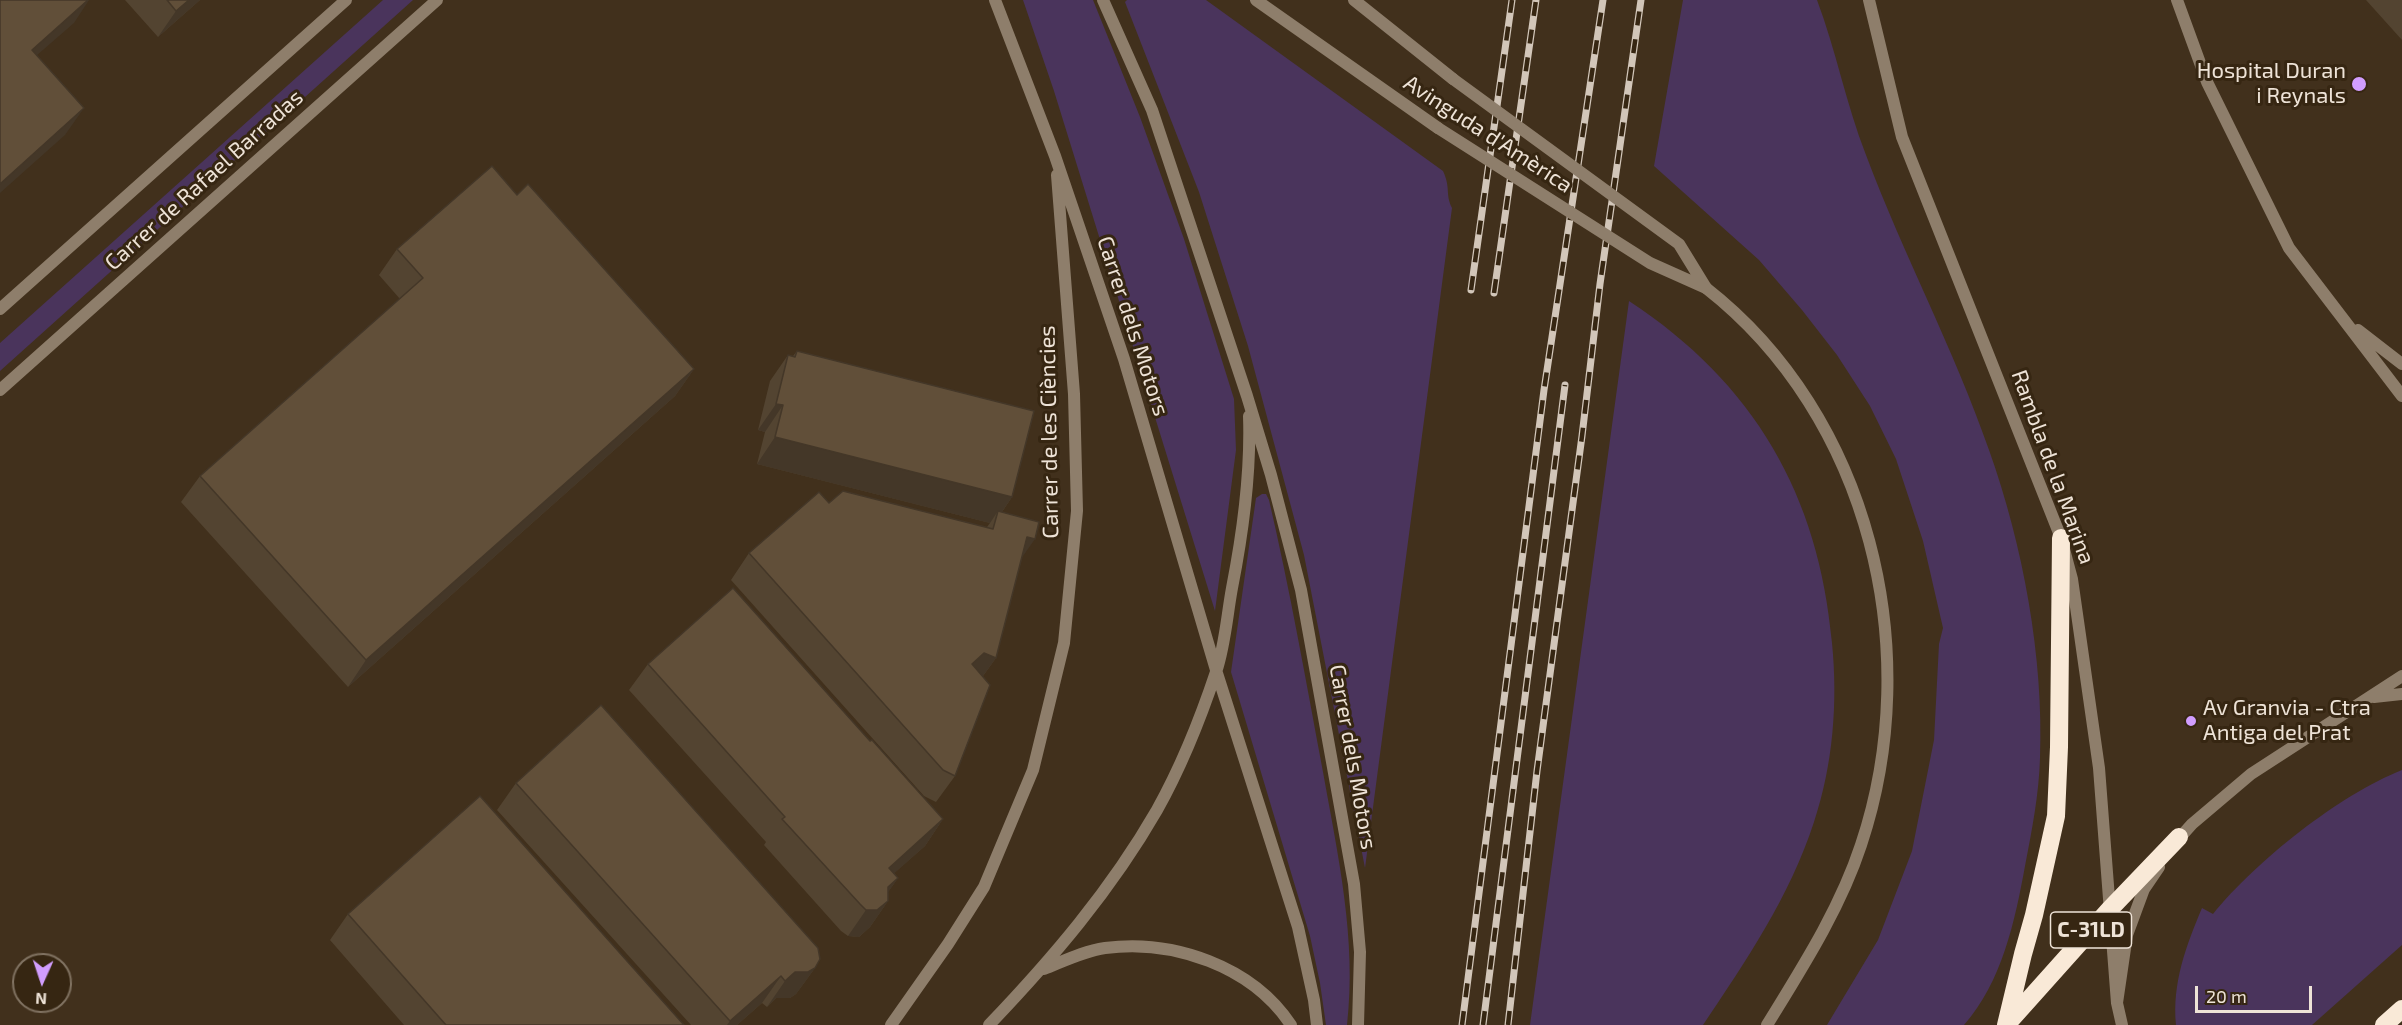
<!DOCTYPE html>
<html>
<head>
<meta charset="utf-8">
<style>
  body { margin:0 }
  #map { position:relative; width:2402px; height:1025px; overflow:hidden; background:#41301c; font-family:"Exo 2",sans-serif }
  canvas { display:block }
  .north { position:absolute; left:12px; top:953px; width:60px; height:60px; box-sizing:border-box; background:#362612; border:2px solid #807261; border-radius:50%; rotate:183deg; font-size:16px; font-weight:700; line-height:24px; text-align:center; color:#eee3d7 }
  .north::after { content:''; display:block; margin:auto; width:21px; height:27px; background:#d19dfe; clip-path:polygon(50% 0,100% 100%,50% 72%,0 100%) }
  .scale { position:absolute; left:2195px; top:986px; width:117px; height:27px; box-sizing:border-box; border:3px solid #eee3d7; border-top:0; padding-left:8px; font-size:18px; line-height:21px; white-space:nowrap; color:#eee3d7; -webkit-text-stroke:4px #362612; paint-order:stroke }
</style>
</head>
<body>
<div id="map">
<canvas width="2402" height="1025"></canvas>
<div class="north">N</div>
<div class="scale">20 m</div>
</div>
<script>
const g = document.querySelector('canvas').getContext('2d');
g.lineJoin = 'round';
function fill(path, color) {
  g.fillStyle = color;
  g.fill(path, 'evenodd');
}
function strokePath(path, color, width, dash) {
  g.strokeStyle = color;
  g.lineWidth = width;
  g.lineCap = dash ? 'butt' : 'round';
  g.setLineDash(dash || []);
  g.stroke(path);
}
function drawText(font, color, halo, rows, align = 'center') {
  g.font = font + ' "Exo 2",sans-serif';
  g.lineWidth = 6;
  g.setLineDash([]);
  g.textBaseline = 'middle';
  g.strokeStyle = halo;
  g.fillStyle = color;
  for (const [text, x, y, turn = 0] of rows) {
    g.save();
    g.translate(x, y);
    g.rotate((+turn || 0) * Math.PI / 180);
    g.textAlign = isNaN(turn) ? turn : align;
    if (halo) g.strokeText(text, 0, 0);
    g.fillText(text, 0, 0);
    g.restore();
  }
}
fill(new Path2D(`
  M383,0H413L0,371V343Z
  M1023,0H1093L1140,117L1184,239L1234,399L1236,450L1215,611L1054,91Z
  M1127,0H1206L1443,171C1451,188 1445,194 1452,208L1365,868L1304,555L1248,346L1199,192L1125,2Z
  M1683,0H1817C1836,50 1846,104 1866,155C1903,254 1954,349 1989,450C2023,545 2044,658 2040,758C2039,794 2032,830 2025,866C2015,921 2002,982 1964,1025H1827L1878,940L1912,851L1934,740L1939,644L1943,628L1923,541L1896,459L1870,406L1837,355L1802,310L1759,260L1654,166Z
  M1629,301C1754,383 1819,495 1832,643C1838,703 1833,765 1814,822C1790,896 1746,961 1703,1025H1530Z
  M1262,494H1266L1269,500C1290,590 1306,681 1323,772C1338,856 1357,940 1347,1025H1326L1320,983L1310,936L1231,672L1256,498Z
  M2402,770V945L2312,1025H2176C2172,983 2186,946 2202,908L2213,914C2256,861 2339,795 2402,770Z`), '#4a345c');
strokePath(new Path2D(`
  M995,0L1055,156L1124,359L1216,670L1298,927L1314,1000L1317,1025
  M1103,0L1152,110L1247,396L1271,475L1301,590L1354,884L1360,952L1358,1025
  M1256,0L1438,128
  M1354,0L1453,79
  M1706,288C1870,416 1926,651 1861,845C1840,909 1802,968 1767,1025
  M0,309L346,0
  M0,390L437,0
  M1044,969C1064,961 1084,951 1105,948C1173,939 1252,966 1291,1025
  M891,1025L948,944L984,887L1033,770L1064,643L1077,511L1074,394L1057,175
  M989,1025C1052,959 1111,890 1157,810C1181,767 1200,720 1216,672C1225,646 1227,615 1232,588C1243,532 1251,473 1249,416`), '#8e7e6b', 12);
strokePath(new Path2D(`
  M1869,0L1902,137L2061,538L2072,579L2099,768L2117,1003
  M2177,0L2207,82L2289,248L2402,396
  M2358,330L2402,364
  M2374,697L2402,694
  M2175,843L2192,824L2251,774L2402,676
  M2122,1025L2117,1003L2127,935L2144,889L2159,867`), '#8e7e6b', 12);
strokePath(new Path2D(`
  M2007,1024L2109,910L2179,837
  M2006,1025L2023,954L2034,915L2056,816L2059,747L2061,538
  M2384,1025L2402,1009`), '#f9e9d7', 18);
const rail = new Path2D(`
  M1471,290L1512,0
  M1494,293L1536,0
  M1462,1025L1544,390L1603,0
  M1483,1025L1565,385
  M1508,1025L1537,771L1582,436L1600,284L1641,0`);
strokePath(rail, '#d2c6b9', 7);
strokePath(rail, '#362612', 4.5, [14]);
strokePath(new Path2D(`
  M1453,79L1679,244L1706,288
  M1438,128L1650,263L1706,288`), '#8e7e6b', 12);
fill(new Path2D(`
  M125,0H200L158,37Z
  M2366,0H2402V40Z
  M517,195L694,369L675,396L348,687L181,502L200,476L400,299L379,275L397,249Z
  M797,351L1012,497L1002,512L1022,558L996,658L983,676L955,776L936,802L924,796L731,580L749,553L829,503L987,527L990,523L757,464L765,432L758,430L770,381L788,355L793,356Z
  M648,664L870,741L943,819L925,846L894,873L898,878L888,892V901L870,927L859,937L848,936L841,931L764,845L766,842L629,690Z
  M516,783L815,968L796,994L790,998H776L767,1007L762,1003L737,1025H691L497,810Z
  M348,914L684,1025H404L330,940Z`), '#534431');
fill(new Path2D(`
  M88,0H89L74,23L13,76L32,50Z
  M189,0H200L158,37L176,11Z
  M84,108L65,135L0,193V184Z
  M694,369L675,396L348,687L366,660Z
  M776,404L783,405L765,432L758,430Z
  M775,437L1012,497L995,522L998,511L990,523L757,464Z
  M1027,537L1035,539L1016,566Z
  M984,653L996,658L977,684L972,664Z
  M943,819L925,846L871,894L889,868Z
  M898,878L880,904L888,901L870,927L859,937L848,936L866,910L888,887Z
  M815,968L796,994L790,998H776L767,1007L785,981L795,972Z
  M781,976L762,1003L737,1025H727L730,1021Z`), '#443728');
const building = new Path2D(`
  M0,0H88L32,50L84,108L0,184Z
  M167,0H189L176,11Z
  M492,166L517,195L528,184L694,369L366,660L200,476L423,278L397,249Z
  M797,351L1034,411L1012,497L775,437L783,405L776,404L788,355L795,357Z
  M843,491L993,529L998,511L1039,522L1035,539L1027,537L996,658L984,653L972,664L990,685L955,776L943,770L749,553L819,492L829,503Z
  M733,588L870,741L872,740L943,819L889,868L898,878L888,887V901L877,910H866L860,904L782,819L785,817L648,664Z
  M601,705L818,948L820,959L815,968L808,972H795L785,981L781,976L730,1021L516,783Z
  M480,796L684,1025H446L348,914Z`);
fill(building, '#614f39');
strokePath(building, '#443728', 1.5);
for (const [x, y, r, color] of [
  [2359,84,8,"#d19dfe"],
  [2191,721,6,"#d19dfe"]
]) {
  const dot = new Path2D();
  dot.arc(x, y, r, 0, 2 * Math.PI);
  g.fillStyle = color;
  g.fill(dot);
  strokePath(dot, '#362612', 2);
}
for (const [x, y, w] of [
  [2091,930,81]
]) {
  const box = new Path2D();
  box.roundRect(x - w / 2, y - 18, w, 36, 4.5);
  g.fillStyle = '#362612';
  g.fill(box);
  strokePath(box, '#eee3d7', 1.5);
}
drawText('bold 21px', '#eee3d7', null, [
  ["C-31LD",2091,930]
]);
drawText('22px', '#eee3d7', '#362612', [
  ["Hospital Duran",2346,71],
  ["i Reynals",2346,96],
  ["Av Granvia - Ctra",2203,708,"left"],
  ["Antiga del Prat",2203,733,"left"]
], 'right');
drawText('22px', '#eee3d7', '#362612', [
  ["Avinguda d'Amèrica",1488,134,33],
  ["Carrer de Rafael Barradas",204,180,-42],
  ["Carrer dels Motors",1133,326,72],
  ["Carrer de les Ciències",1049,432,-91],
  ["Rambla de la Marina",2053,467,70],
  ["Carrer dels Motors",1353,757,80]
]);
</script>
</body>
</html>
